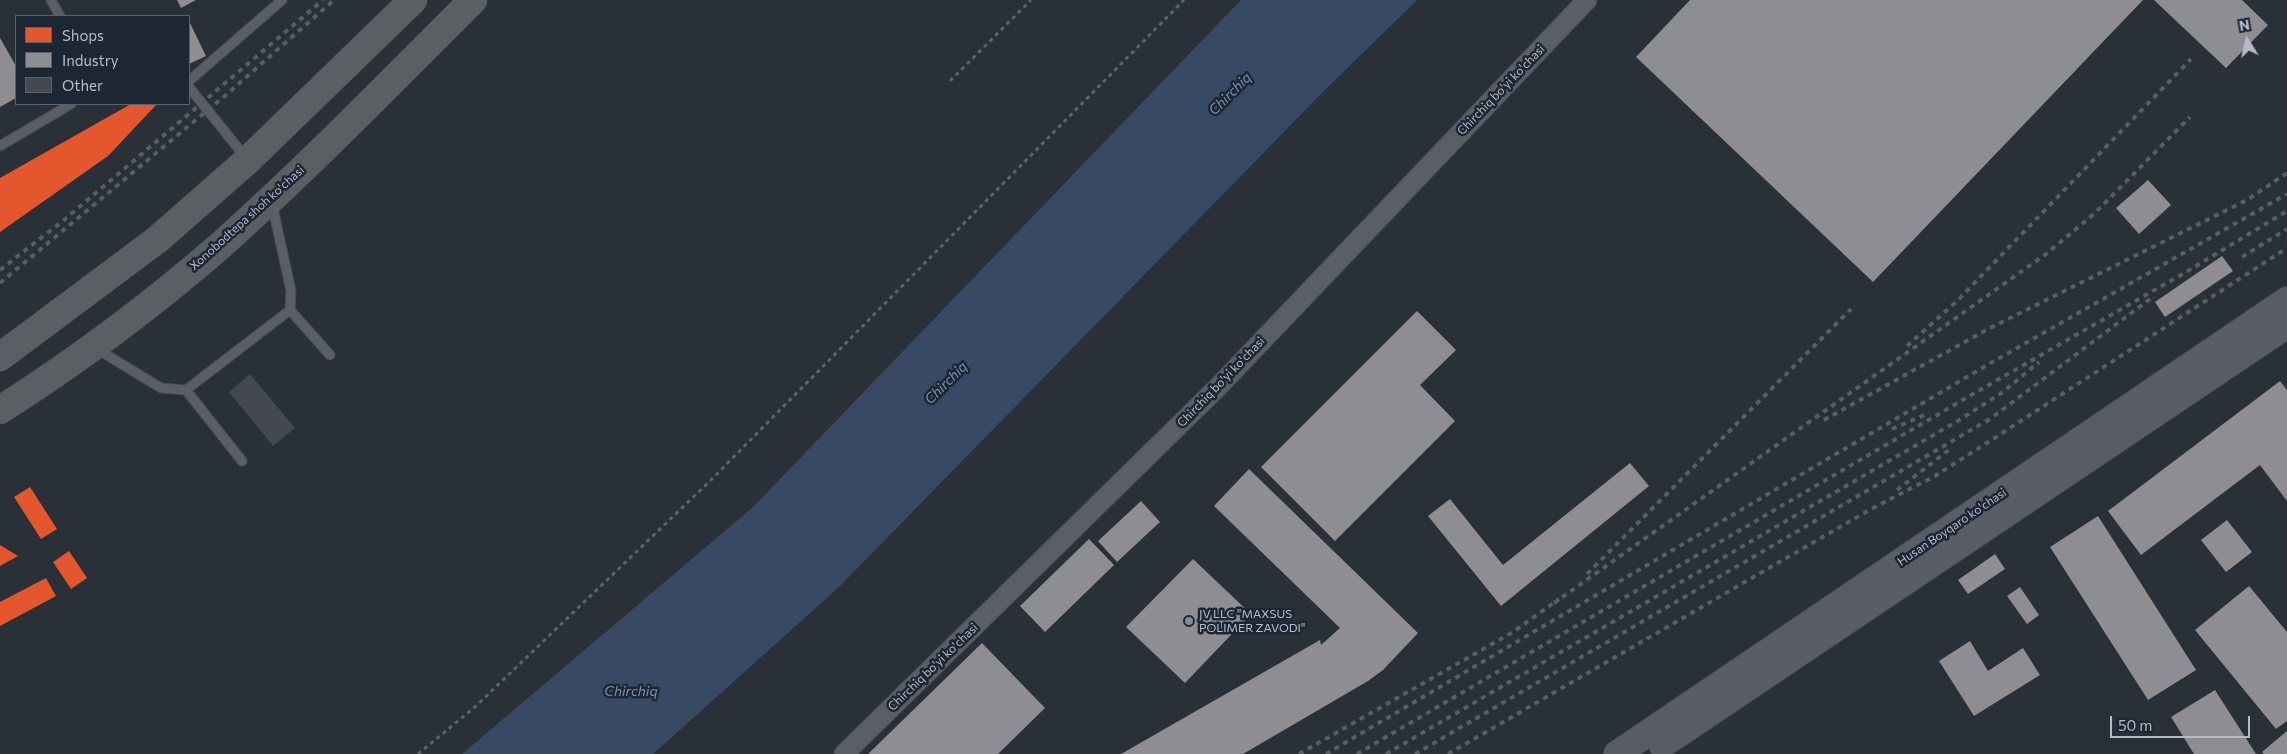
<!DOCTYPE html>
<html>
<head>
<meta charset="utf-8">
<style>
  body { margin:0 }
  #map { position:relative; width:2287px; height:754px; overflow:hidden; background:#2a3038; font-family:Commissioner,sans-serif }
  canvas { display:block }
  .legend { position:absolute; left:15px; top:15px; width:175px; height:90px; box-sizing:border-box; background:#1d2633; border:1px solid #59626f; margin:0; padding:6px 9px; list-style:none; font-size:15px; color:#b4bcc9 }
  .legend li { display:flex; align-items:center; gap:10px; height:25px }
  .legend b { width:25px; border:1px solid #59626f }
  .north { position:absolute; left:2222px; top:15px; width:50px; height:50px; -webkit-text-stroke:4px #1d2633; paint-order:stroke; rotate:350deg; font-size:14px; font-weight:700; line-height:20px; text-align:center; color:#b4bcc9 }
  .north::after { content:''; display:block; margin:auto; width:18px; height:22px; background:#b4bcc9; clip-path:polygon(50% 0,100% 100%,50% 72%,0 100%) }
  .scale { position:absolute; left:2110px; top:716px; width:140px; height:22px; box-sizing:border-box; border:2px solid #b4bcc9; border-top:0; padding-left:6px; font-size:15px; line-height:18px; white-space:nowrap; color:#b4bcc9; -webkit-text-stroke:4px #1d2633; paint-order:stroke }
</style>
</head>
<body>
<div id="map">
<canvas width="2287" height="754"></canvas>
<ul class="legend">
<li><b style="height:14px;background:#e4572e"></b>Shops</li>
<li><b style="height:14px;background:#8d8d92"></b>Industry</li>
<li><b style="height:14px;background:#444950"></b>Other</li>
</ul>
<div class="north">N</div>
<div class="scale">50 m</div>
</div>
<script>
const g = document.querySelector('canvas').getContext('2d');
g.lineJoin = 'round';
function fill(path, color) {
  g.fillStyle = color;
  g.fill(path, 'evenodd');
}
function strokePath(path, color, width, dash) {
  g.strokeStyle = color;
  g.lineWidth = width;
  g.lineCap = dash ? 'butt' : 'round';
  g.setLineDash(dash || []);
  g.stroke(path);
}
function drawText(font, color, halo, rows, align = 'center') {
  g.font = font + ' Commissioner,sans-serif';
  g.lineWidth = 5;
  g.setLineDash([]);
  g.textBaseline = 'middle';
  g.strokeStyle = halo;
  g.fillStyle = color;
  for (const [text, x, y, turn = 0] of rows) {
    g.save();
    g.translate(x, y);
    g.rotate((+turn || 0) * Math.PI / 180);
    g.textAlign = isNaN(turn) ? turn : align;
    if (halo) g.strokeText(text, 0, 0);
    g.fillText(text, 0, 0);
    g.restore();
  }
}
fill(new Path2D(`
  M1241,0H1417L1322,93L838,588L653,754H462L753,507Z`), '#384963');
fill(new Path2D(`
  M131,104H157L108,156L0,232V178Z
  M30,487L57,529L41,539L14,497Z
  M0,545L18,556L0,566Z
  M69,551L87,578L71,589L53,562Z
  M46,578L56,596L0,626V602Z`), '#e4572e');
fill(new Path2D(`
  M177,0H196L181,8Z
  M1690,0H2143L1873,282L1636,57Z
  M2154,0H2242L2268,25L2226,68Z
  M189,21L206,56L189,64Z
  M0,38L16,66V98L0,107Z
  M2148,180L2171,205L2139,234L2116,208Z
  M2222,256L2233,271L2165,317L2155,302Z
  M1417,311L1456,350L1420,385L1455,421L1335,541L1261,467Z
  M2280,381L2287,390V501L2260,465L2141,555L2108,511Z
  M1630,463L1649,486L1501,606L1428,516L1450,499L1503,565Z
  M1249,469L1418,633L1383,670L1368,681L1243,754H1121L1320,640L1321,645L1340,628L1214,506Z
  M1141,501L1160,522L1117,562L1098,541Z
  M2098,516L2196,670L2148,700L2050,547Z
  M2227,520L2252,552L2226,572L2201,540Z
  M1089,539L1114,565L1045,632L1020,606Z
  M1995,554L2005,569L1968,594L1958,580Z
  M1193,559L1251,614L1185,683L1126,627Z
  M2249,586L2287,632V721L2276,729L2195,630Z
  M2020,587L2039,615L2027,624L2007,596Z
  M1970,641L1988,671L2023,648L2040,675L1974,716L1939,661Z
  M982,643L1045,708L998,754H868Z
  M2215,690L2256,754H2194L2171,717Z
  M2287,731V754H2264L2262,752Z`), '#8d8d92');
fill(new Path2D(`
  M250,374L295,428L273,446L229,392Z`), '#444950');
const service = new Path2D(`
  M51,0L60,16
  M189,81L282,0
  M189,87L246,158
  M0,146L71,104
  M290,310L330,355
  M97,349L161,388L186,390L290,310L291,291L272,204
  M186,390L242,461`);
const minor = new Path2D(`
  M844,754L1218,387L1587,0`);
const secondary = new Path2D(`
  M1662,745L2287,325
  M1617,754L2287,300`);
const trunk = new Path2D(`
  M0,357L158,239L248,160L413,0
  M0,410C77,361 152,305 221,245C308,167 390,83 473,0`);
strokePath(service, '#484c53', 11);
strokePath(minor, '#484c53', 21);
strokePath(secondary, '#484c53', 28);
strokePath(trunk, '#474c53', 29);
strokePath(new Path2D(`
  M950,81L1031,0
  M418,754L475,707L711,480L1184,0`), '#5d636a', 3, [4, 4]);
strokePath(service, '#5a5e66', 9);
strokePath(minor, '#5a5e66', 19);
strokePath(secondary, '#595d64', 26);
strokePath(trunk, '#5b5f64', 28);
strokePath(new Path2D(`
  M2242,257L2287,229
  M0,270L64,220L323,0
  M0,283L227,94L334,0
  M1907,346L1957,301L2191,59
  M1824,420L1990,328L2247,200L2287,173
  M1986,422L2150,299
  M1892,429L1929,413
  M1897,490L1950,449
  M1587,574L1851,309
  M1554,603L2046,254L2094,214L2190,117
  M1299,754L1513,632L1559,599
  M1326,754L1989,364L2287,194
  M1357,754L1973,394L2186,272L2287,211
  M1386,754L1961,419L2003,392L2039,362
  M1415,754L1990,419
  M1448,754L1871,509L1935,476L1993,439L2287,248`), '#595d64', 4, [5, 5]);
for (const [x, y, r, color] of [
  [1189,621,5,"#848b96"]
]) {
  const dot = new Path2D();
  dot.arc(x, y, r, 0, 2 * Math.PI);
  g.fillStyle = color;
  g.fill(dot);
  strokePath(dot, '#1d2633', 2);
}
drawText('12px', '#b4bcc9', '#1d2633', [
  ["Chirchiq bo'yi ko'chasi",1501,90,-46],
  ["Xonobodtepa shoh ko'chasi",247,218,-42],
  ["Chirchiq bo'yi ko'chasi",1221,382,-46],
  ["Husan Boyqaro ko'chasi",1952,527,-34],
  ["Chirchiq bo'yi ko'chasi",933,667,-44]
]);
drawText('12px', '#b4bcc9', '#1d2633', [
  ["JV LLC \"MAXSUS",1199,614],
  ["POLIMER ZAVODI\"",1199,628]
], 'left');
drawText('italic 14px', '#7c92b1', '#1d2633', [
  ["Chirchiq",1230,94,-45],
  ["Chirchiq",946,383,-45],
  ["Chirchiq",631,691]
]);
</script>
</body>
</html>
